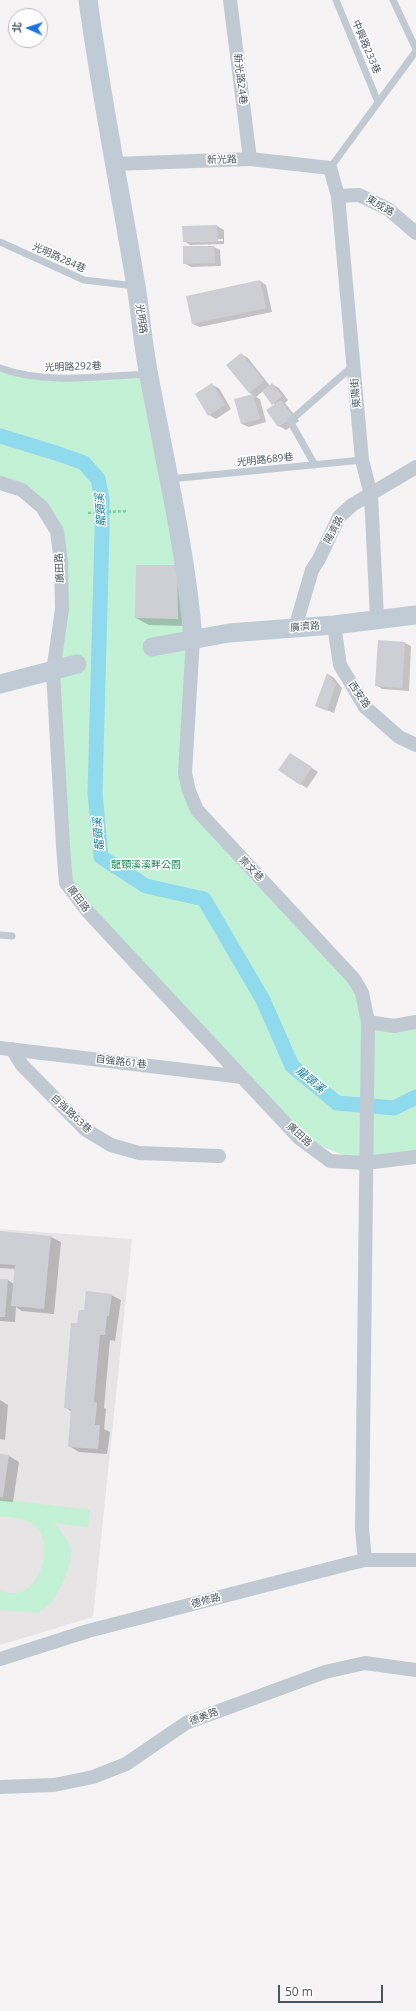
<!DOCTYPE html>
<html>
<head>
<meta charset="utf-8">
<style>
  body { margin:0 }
  #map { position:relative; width:416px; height:2011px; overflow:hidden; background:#f5f3f3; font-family:"Open Sans","Noto Sans TC",sans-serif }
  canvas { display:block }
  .north { position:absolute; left:8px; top:8px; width:40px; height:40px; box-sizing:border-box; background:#fff; border:1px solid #b7bbc0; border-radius:50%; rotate:273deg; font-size:11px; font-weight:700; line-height:16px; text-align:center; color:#4a5661 }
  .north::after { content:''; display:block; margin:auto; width:14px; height:18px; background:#1a73e8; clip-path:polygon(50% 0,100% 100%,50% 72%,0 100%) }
  .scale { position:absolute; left:278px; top:1985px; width:105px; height:18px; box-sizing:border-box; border:2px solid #4a5661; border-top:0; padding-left:5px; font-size:12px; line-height:14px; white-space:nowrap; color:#4a5661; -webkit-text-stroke:3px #fff; paint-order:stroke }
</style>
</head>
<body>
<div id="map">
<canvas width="416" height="2011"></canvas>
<div class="north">北</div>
<div class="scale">50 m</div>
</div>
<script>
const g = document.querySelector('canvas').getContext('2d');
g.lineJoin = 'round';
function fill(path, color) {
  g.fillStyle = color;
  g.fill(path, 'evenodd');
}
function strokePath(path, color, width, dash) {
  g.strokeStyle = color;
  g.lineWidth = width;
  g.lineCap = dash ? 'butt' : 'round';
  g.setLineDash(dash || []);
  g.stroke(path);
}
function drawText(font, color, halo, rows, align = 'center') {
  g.font = font + ' "Open Sans","Noto Sans TC",sans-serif';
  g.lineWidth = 3;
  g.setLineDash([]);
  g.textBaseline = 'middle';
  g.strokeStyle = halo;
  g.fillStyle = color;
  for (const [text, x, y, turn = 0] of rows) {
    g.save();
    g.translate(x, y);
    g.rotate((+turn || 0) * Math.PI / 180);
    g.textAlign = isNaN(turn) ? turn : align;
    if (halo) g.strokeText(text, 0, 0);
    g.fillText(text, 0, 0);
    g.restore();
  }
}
fill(new Path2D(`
  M0,1229L132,1239L93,1617L0,1645Z`), '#e6e4e5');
fill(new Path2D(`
  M0,368L32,377L149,374L197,636L185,773L197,810L354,979L368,1022H416V1157L365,1163L299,1138L66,883L53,672L61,562L42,507L0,483Z
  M0,1499L90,1510L88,1527L54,1523C60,1530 66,1537 70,1546C75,1561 60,1592 50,1603C46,1607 42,1610 38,1613L0,1610V1591C5,1592 11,1594 15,1593C43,1592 55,1538 33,1524C23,1518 11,1517 0,1516Z`), '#c3f1d5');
fill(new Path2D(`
  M217,226L224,230V244L190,245L184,241ZM223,239V241L189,242V240Z
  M214,247L220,250L221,266L191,267L184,263Z
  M260,281L266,285L272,312L200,327L193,324Z
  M241,354L248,358L270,386L272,384L279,388L288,400L285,403L299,421L286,430L279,426L268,410L275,405L263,391L256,397L260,399L266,422L249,427L242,424L235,400L253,395L250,393L228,365Z
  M212,385L219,388L231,409L216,419L209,415Z
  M177,566L190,626L149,625L136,618Z
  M405,643L411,646L409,691L382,689L376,685Z
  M328,674L334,678L342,688L334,713L317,706Z
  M297,758L318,772L307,788L300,784Z
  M0,1232L51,1237L61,1242L54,1314L22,1311L16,1307L15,1322L0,1321V1280H8L14,1284L16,1269L0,1268Z
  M111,1295L121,1300L115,1341L110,1340L104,1408L106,1409L104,1429L110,1432L107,1454L79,1452L69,1446L72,1412L65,1407L78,1325L85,1312Z
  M0,1400L8,1405L5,1440L0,1439Z
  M0,1455L9,1456L19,1462L13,1502L0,1501Z`), '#0003');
strokePath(new Path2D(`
  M0,436L59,454L84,463L98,479L102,499V532L95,793L101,857L146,886L204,899L263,1000L292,1066L337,1103L394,1108L416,1097`), '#90daee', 15);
fill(new Path2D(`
  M217,225L218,241L183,242L182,226Z
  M183,246H214L215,263L183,264Z
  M260,280L266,308L192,324L186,296Z
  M241,353L264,381L249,393L226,365Z
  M212,383L225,405L208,416L195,394Z
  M272,383L282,396L272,405L262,391Z
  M253,394L260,419L241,424L234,399Z
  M281,400L293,417L278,427L266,410Z
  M136,565H177L178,619L135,618Z
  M378,640L405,642L402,688L375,686Z
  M327,673L336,684L327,711L315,706Z
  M290,753L312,767L300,785L278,770Z
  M0,1231L51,1236L44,1309L11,1306L15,1265L0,1264Z
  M0,1279H8L5,1317H0Z
  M86,1291L112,1294L109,1316H107L105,1335H100L94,1402L97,1403L95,1425H100L98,1449L68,1447L71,1409L64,1408L71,1323H77L79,1310H84Z
  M0,1454L9,1455L3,1497H0Z`), '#cdcfd5');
strokePath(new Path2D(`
  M88,513L126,511`), '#7ad0a6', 2.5, [3, 2]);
strokePath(new Path2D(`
  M336,0L378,102
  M393,0L416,49
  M330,168L416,51
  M0,242L84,280L135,286
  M0,368C46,385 100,376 148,374
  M315,465L290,421L354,365
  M170,479L362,460
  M0,935L12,936`), '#c1cad2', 7);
strokePath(new Path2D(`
  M230,0L250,159
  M114,164L250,159L330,168L338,196L362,460L371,495L377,618
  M338,196L359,195L388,209L416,233
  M0,483L22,490L42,507L57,531L61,562L62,609L53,672L63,846L66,883L89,913L299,1138L330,1161L365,1163L416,1157
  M334,625L340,665L365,707L399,737L416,745
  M295,628L312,570L319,559L339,517L352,505L416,467
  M193,639L185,773L189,791L197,810L354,979L362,993L368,1022L362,1529L365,1560
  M368,1022L394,1026L416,1022
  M0,1048L242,1077
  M12,1049L22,1065L86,1130L111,1145L139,1153L219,1156
  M0,1659L88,1631L348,1564L365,1560H416
  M0,1787L54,1785L93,1777L126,1764L186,1723L325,1672L365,1663L416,1670`), '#c1cad2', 14);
strokePath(new Path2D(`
  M88,0C101,96 120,190 136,286C141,316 143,346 149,376C165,463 186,550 193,639
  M152,647L229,633L334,625L416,615
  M0,684L77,664`), '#c1cbd6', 19);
drawText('10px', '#4a5661', '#fff', [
  ["中興路233巷",366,47,67],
  ["新光路24巷",240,79,83],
  ["新光路",222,160,-2],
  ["東成路",380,206,30],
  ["光明路284巷",59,258,24],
  ["光明路",141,319,82],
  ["光明路292巷",73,367,-2],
  ["東陽街",356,393,-95],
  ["光明路689巷",265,460,-6],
  ["陽濟路",334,530,-62],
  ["廣田路",60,568,-93],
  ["廣濟路",305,627,-5],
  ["西安路",359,695,56],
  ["崇文巷",251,869,46],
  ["廣田路",78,899,53],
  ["自強路61巷",121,1062,7],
  ["自強路63巷",71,1114,43],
  ["廣田路",299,1135,42],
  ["德修路",206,1601,-15],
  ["德美路",204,1717,-21]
]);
drawText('10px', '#17864f', '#fff', [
  ["龍頸溪溪畔公園",146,865]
]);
drawText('italic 11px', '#0c7c9b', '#fff', [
  ["龍頸溪",101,510,-93],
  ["龍頸溪",99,834,-95],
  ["龍頸溪",310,1080,40]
]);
</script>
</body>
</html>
